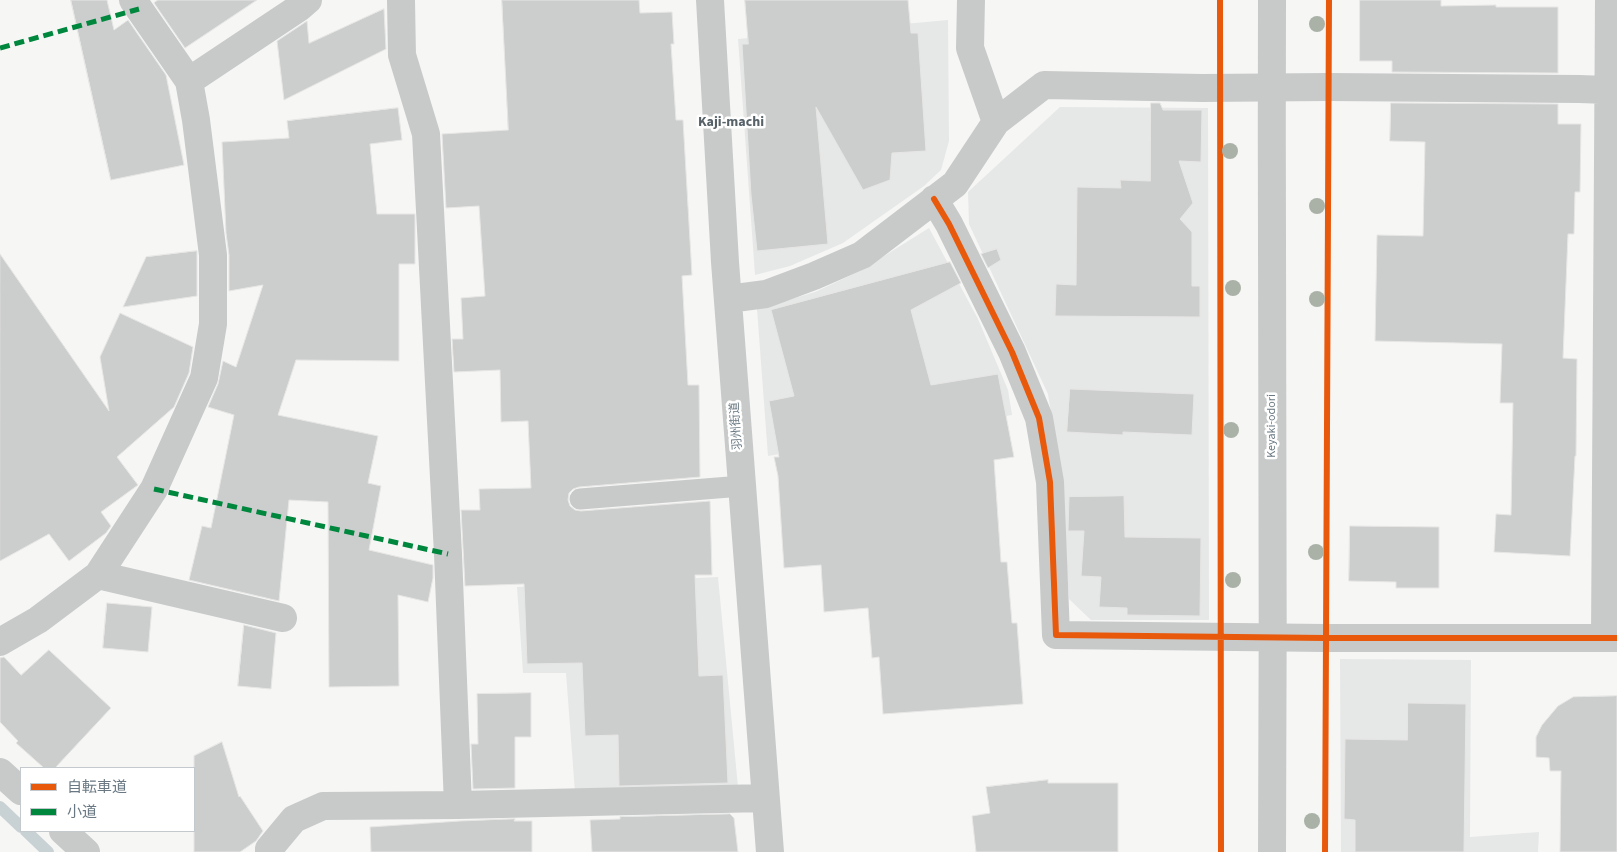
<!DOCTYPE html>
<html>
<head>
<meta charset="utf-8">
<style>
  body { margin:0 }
  #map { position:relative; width:1617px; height:852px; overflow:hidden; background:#f6f6f5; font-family:"Source Sans 3","Noto Sans JP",sans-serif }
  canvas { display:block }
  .legend { position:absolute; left:20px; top:767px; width:175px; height:65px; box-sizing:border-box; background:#fff; border:1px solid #c3c9cd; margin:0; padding:6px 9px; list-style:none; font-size:15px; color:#697882 }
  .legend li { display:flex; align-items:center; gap:10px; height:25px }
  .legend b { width:25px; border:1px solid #c3c9cd }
</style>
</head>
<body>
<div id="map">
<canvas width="1617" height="852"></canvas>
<ul class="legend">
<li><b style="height:6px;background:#e8590c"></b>自転車道</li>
<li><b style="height:6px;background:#00873e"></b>小道</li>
</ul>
</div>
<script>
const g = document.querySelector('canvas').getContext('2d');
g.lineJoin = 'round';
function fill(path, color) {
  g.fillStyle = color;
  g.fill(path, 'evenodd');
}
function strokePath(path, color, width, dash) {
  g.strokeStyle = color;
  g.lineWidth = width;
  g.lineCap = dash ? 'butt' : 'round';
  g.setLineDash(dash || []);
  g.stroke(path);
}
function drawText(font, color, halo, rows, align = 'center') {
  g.font = font + ' "Source Sans 3","Noto Sans JP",sans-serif';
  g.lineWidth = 5;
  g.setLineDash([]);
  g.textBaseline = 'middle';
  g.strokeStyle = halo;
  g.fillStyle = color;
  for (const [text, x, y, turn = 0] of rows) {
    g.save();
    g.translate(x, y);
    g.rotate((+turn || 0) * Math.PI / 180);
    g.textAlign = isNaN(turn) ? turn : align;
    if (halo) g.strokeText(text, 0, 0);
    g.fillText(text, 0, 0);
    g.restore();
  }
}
fill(new Path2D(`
  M948,20L949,141L941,170L924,186L843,243L790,266L755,275L738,39Z
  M1060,107L1208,108L1209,620H1091L1069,599L1059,464L1048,394L969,224L968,192Z
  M929,228L978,319L1008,390L1012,415L768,456L757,309L815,292L860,271Z
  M718,577L738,787L575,792L566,673H523L517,587Z
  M1340,659L1471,660L1470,837L1539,832L1538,852H1341Z`), '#e6e7e7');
strokePath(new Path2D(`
  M0,807L21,827
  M26,831L48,852`), '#c8d1d3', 12);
const building = new Path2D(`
  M71,0H107L114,30L128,20L166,75L184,165L111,180Z
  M158,0H257L185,48L154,3Z
  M502,0H639L640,13L672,12L674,44H671L676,120H683L692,275L682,276L688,385H699L700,477L579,487L573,489L569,493L568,500L570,506L575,510L581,511L710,501L712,575H695L699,676L723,675L728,783L619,786L618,735L585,736L582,663L527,664L524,584L465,586L461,510H480L479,489L531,488L528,421L501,422L500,370L454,372L452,339H463L461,298L485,296L479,206L446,208L442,134L508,130Z
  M745,0H908L911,33H918L926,151L892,153L890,180L863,190L816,107L828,244L757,251L751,195L742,44H748Z
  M1360,0H1441V6L1496,5V7H1558V73L1392,72V61H1360Z
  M384,9L386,49L284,100L277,41L307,21L309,43Z
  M1151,103H1160L1163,110H1202L1201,162L1179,161L1193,203L1180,219L1192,232V286H1200V317L1055,316L1056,284L1076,285L1077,187L1121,188L1120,180L1150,181Z
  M1391,103L1558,104V124H1581L1580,192H1575L1574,234H1568L1563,358L1577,359L1576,456H1575L1570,556L1494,552L1496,514L1511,515L1513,403H1500L1502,344L1375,341L1377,235L1423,236L1425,142L1390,141Z
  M398,108L402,140L370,144L377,214H415V264H399V361L296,360L278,415L378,436L368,483L381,486L369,550L433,565V578L428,602L398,595L399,686L329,687L328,502L289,500L279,601L189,580L202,526L211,528L234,415L208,407L218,384L223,361L236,367L263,285L229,291V255L226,233L222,142L289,138L287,121Z
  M997,249L1001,260L988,268L981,254Z
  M197,251V296L123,307L146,257Z
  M0,254L109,411L100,357L120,313L193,347L189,373L174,407L117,457L138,485L101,512L111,526L106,533L69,561L49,534L0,561Z
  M950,262L961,283L911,310L931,385L998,374L1014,457L994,460L1001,562H1007L1012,623H1017L1023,704L883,714L879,657L872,658L868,608L824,612L821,565L784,568L778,476L774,457H779L769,401L794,396L771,310Z
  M1070,389L1194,394L1192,435L1123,432V435L1067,432Z
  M1124,496L1125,537L1201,538L1200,616L1127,615V608L1099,607L1101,577L1081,576L1084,531H1068L1069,497Z
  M1350,526L1439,527V588H1396V582L1349,581Z
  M107,603L152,607L148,652L103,648Z
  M244,625L276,633L271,689L238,686Z
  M49,650L111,708L55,768H44L16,743L18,741L0,722V658L4,657L21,675Z
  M531,693V737H515V788L473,789L471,744H478L477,694Z
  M1617,696V852H1560L1561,771H1550L1549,758L1536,757V737L1542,725L1558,706L1573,697Z
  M1408,703L1466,704L1464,852H1355V820L1344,819L1345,739L1407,740Z
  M222,742L239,797L240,796L263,831L256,841L240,852H194V756Z
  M1048,780V783H1118V852H976L972,816L990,813L986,787Z
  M730,814L734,818L738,852H592L590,820L620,819V817Z
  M515,819L514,821H532V852H371L370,827L460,821Z`);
fill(building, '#cccece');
strokePath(building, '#e6e6e4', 1);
strokePath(new Path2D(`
  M580,499L742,486`), '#c8caca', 21);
strokePath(new Path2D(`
  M401,0L402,55L426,134L448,554L458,805
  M710,0L725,262L770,852
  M971,0L970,48L996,122
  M189,81L300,7L308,0
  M934,199L949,224L1012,352L1039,418L1050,482L1056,635L1325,638H1617
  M728,299L766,294L814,276L862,255L955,184L996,122L1044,85L1202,88L1329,87L1579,89L1607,90L1617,95
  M98,575L283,618
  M1605,638L1609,0
  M0,642L38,620L98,575L154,489L204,378L213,324V255L196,120L189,81L133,0
  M0,772L21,791
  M63,831L86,852
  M269,852V849L294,819L323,806L458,805L765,798`), '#c8caca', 28);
strokePath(new Path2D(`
  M1272,0C1271,284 1274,568 1272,852`), '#c8caca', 28);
strokePath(new Path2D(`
  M0,48L139,9
  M154,489L448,554`), '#00873e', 5, [10, 5]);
strokePath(new Path2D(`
  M1220,0L1221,852
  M934,199L949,224L1012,352L1039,418L1050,482L1056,635L1325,638H1617
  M1325,852L1329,0`), '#e8590c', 6);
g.fillStyle = '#aab2a7';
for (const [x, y] of [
  [1317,24],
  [1230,151],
  [1317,206],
  [1233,288],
  [1317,299],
  [1231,430],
  [1316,552],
  [1233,580],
  [1312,821]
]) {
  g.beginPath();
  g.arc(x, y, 8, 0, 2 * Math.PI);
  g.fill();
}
drawText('12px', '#697882', '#fff', [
  ["羽州街道",737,426,-94],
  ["Keyaki-odori",1272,426,-90]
]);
drawText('bold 14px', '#566168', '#fff', [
  ["Kaji-machi",731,123]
]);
</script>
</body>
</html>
